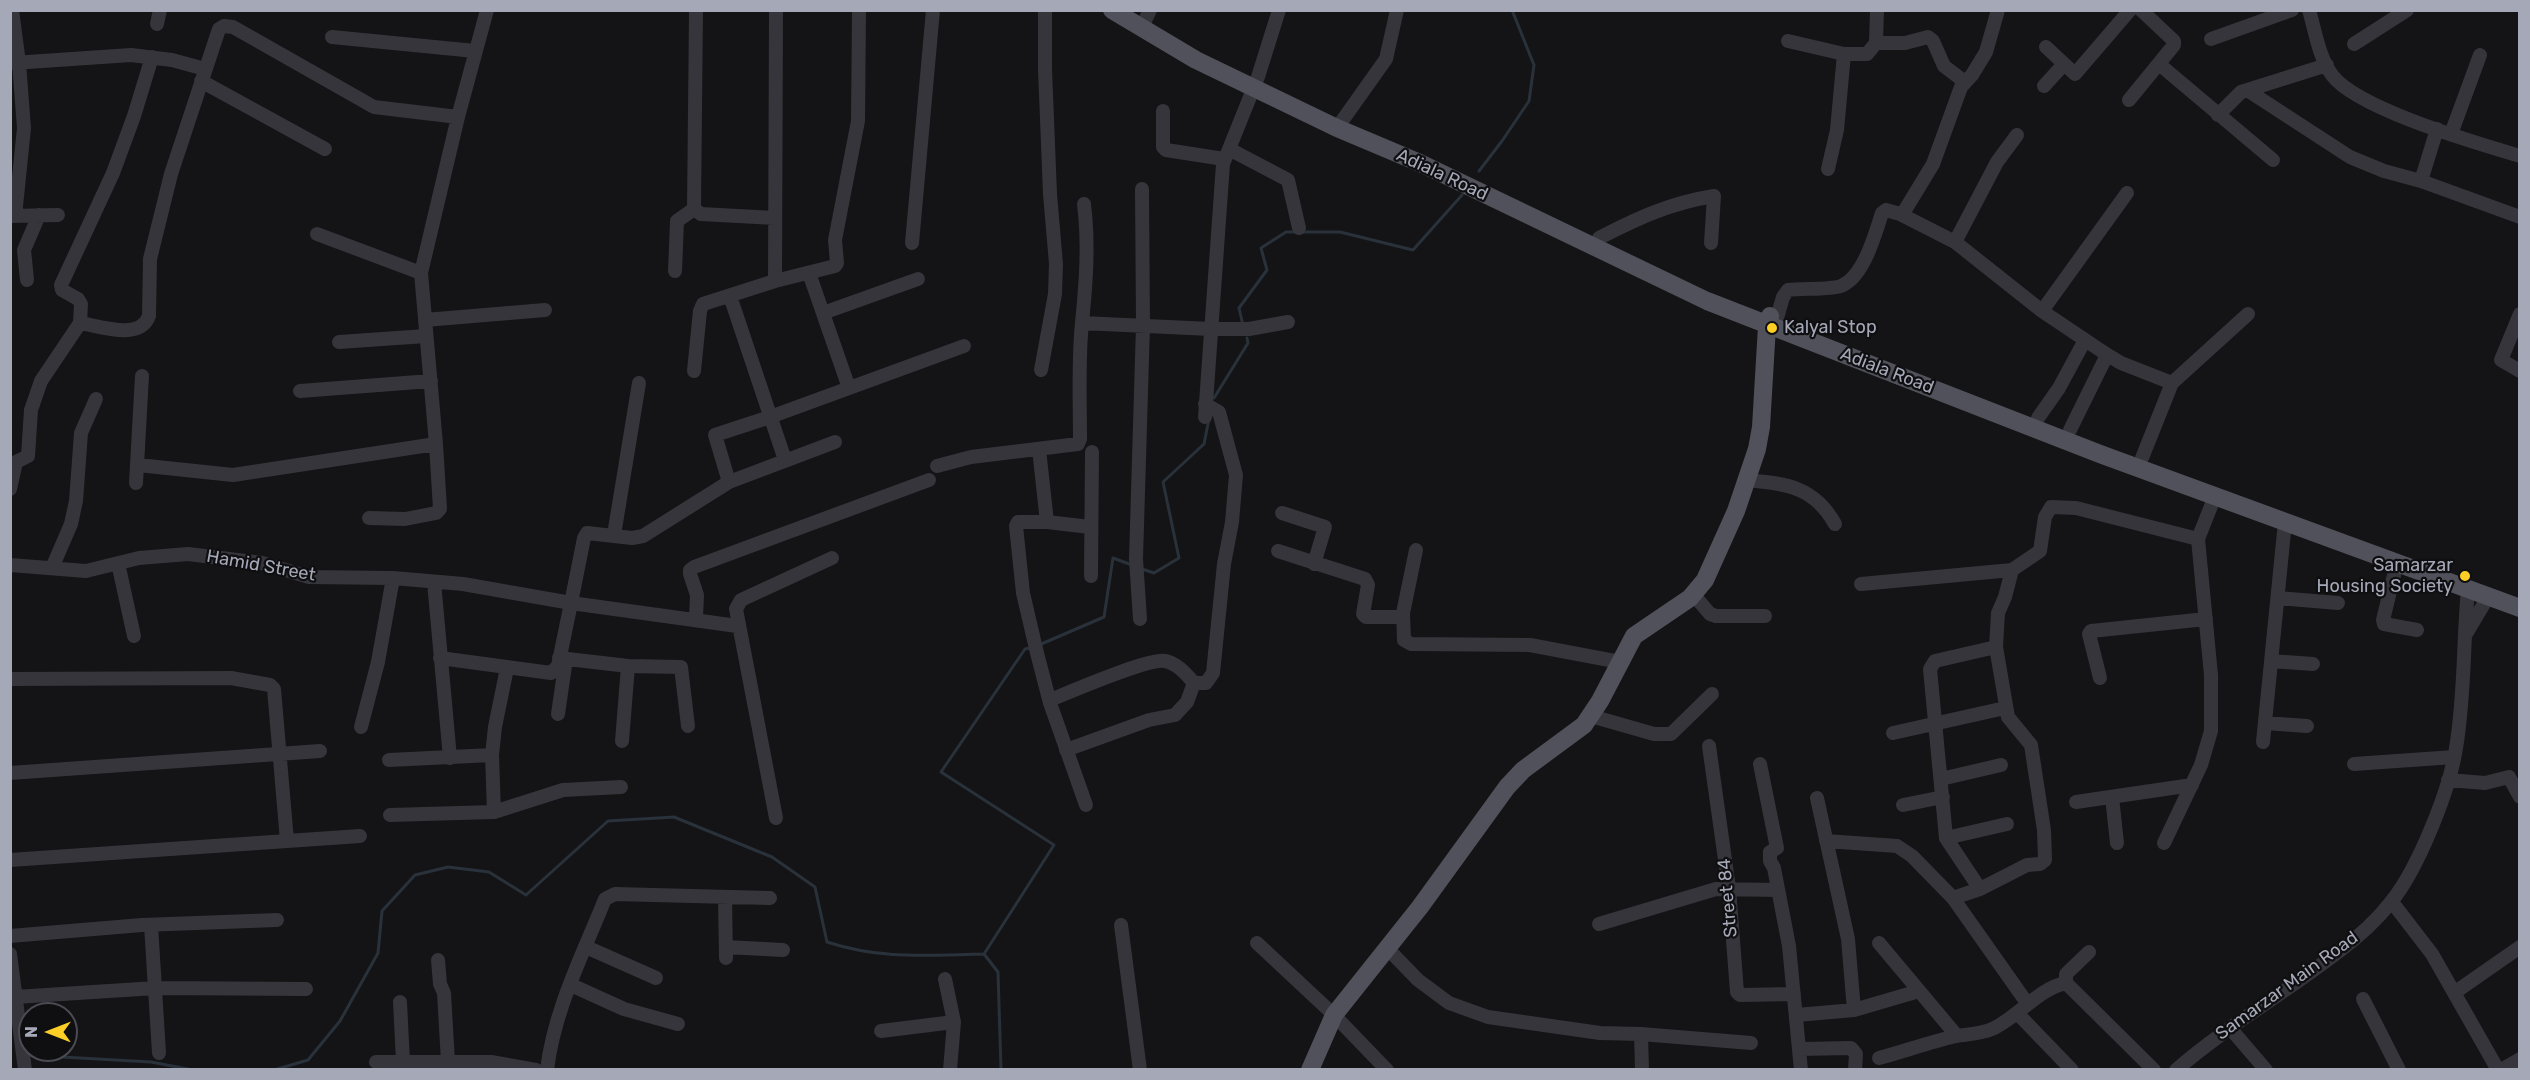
<!DOCTYPE html>
<html>
<head>
<meta charset="utf-8">
<style>
  body { margin:0 }
  #map { position:relative; width:2530px; height:1080px; overflow:hidden; background:#141416; font-family:Rubik,sans-serif }
  canvas { display:block }
  .frame { position:absolute; inset:0; border:12px solid #a5a8b7; pointer-events:none }
  .north { position:absolute; left:18px; top:1002px; width:60px; height:60px; box-sizing:border-box; background:#0f0f11; border:2px solid #4b4c53; border-radius:50%; rotate:270deg; font-size:16px; font-weight:700; line-height:24px; text-align:center; color:#a5a8b7 }
  .north::after { content:''; display:block; margin:auto; width:21px; height:27px; background:#fdce25; clip-path:polygon(50% 0,100% 100%,50% 72%,0 100%) }
</style>
</head>
<body>
<div id="map">
<canvas width="2530" height="1080"></canvas>
<div class="frame"></div>
<div class="north">N</div>
</div>
<script>
const g = document.querySelector('canvas').getContext('2d');
g.lineJoin = 'round';
function strokePath(path, color, width, dash) {
  g.strokeStyle = color;
  g.lineWidth = width;
  g.lineCap = dash ? 'butt' : 'round';
  g.setLineDash(dash || []);
  g.stroke(path);
}
function drawText(font, color, halo, rows, align = 'center') {
  g.font = font + ' Rubik,sans-serif';
  g.lineWidth = 4.5;
  g.setLineDash([]);
  g.textBaseline = 'middle';
  g.strokeStyle = halo;
  g.fillStyle = color;
  for (const [text, x, y, turn = 0] of rows) {
    g.save();
    g.translate(x, y);
    g.rotate((+turn || 0) * Math.PI / 180);
    g.textAlign = isNaN(turn) ? turn : align;
    if (halo) g.strokeText(text, 0, 0);
    g.fillText(text, 0, 0);
    g.restore();
  }
}
strokePath(new Path2D(`
  M1479,171L1502,141L1529,101L1534,65L1512,10
  M1242,321L1239,308L1267,270L1261,248L1286,232H1340L1413,250L1462,195
  M1214,398L1248,343L1247,338
  M1142,569L1154,573L1179,558L1163,482L1204,444L1209,419
  M1039,645L1104,617L1113,558L1132,565
  M984,954L1054,845L941,772L1025,649L1030,648
  M27,1055L151,1062L193,1070
  M274,1070L308,1060L340,1021L378,953L382,911L415,875L448,867L489,872L526,895L608,821L674,817L772,857L815,887L827,942C882,960 927,955 984,954L998,972L1001,1070`), '#29313a', 3);
strokePath(new Path2D(`
  M12,10L19,63L24,128L15,216
  M696,10L694,209L701,214L775,218
  M2309,10C2315,30 2319,58 2332,75C2357,109 2477,143 2520,156
  M157,24L160,10
  M1141,29L1150,10
  M332,37L475,51
  M2211,39L2292,10
  M1788,41L1844,54H1867L1876,43L1877,10
  M1876,43H1905L1928,37L1933,41L1944,66L1965,82
  M2354,44L2407,10
  M2046,47L2075,74L2130,10
  M13,63L131,55L172,60L205,69
  M2159,64L2273,160
  M201,81L325,149
  M2044,86L2064,64
  M2247,90L2350,157L2384,171L2421,181L2520,217
  M2129,100L2174,45V41L2141,10
  M1163,111V147L1166,150L1224,159
  M2218,115L2241,92L2327,65
  M1337,128L1386,59L1397,10
  M2451,134L2480,55
  M1229,149L1288,180L1299,228
  M1828,169L1837,130L1844,54
  M2421,181L2437,129
  M1902,215L1933,164L1961,87L1972,75L1986,52L1998,10
  M10,216L58,215
  M317,234L421,273
  M1599,238C1638,218 1670,203 1714,196L1711,243
  M1955,242L1997,162L2017,135
  M912,243L933,10
  M675,271L677,221L694,209
  M809,273L849,388
  M27,280L24,250L39,215
  M775,281L776,10
  M730,296L785,460
  M2042,311L2127,193
  M823,313L918,279
  M2520,314L2501,360L2520,371
  M1777,318L1783,297L1788,290C1801,288 1830,290 1841,286C1864,277 1875,234 1882,213L1886,210L1900,214L1955,242L2042,311L2106,354L2121,363L2172,383
  M425,320L545,310
  M80,323C100,326 140,341 149,316L150,259L171,174L219,29L224,26L233,27L374,107L458,117
  M1082,323L1211,329H1249L1288,322
  M339,342L426,336
  M1041,370L1055,294L1056,264L1050,194L1045,69V10
  M694,371L700,311L703,304L775,281L835,266L837,263L835,240L858,121L859,10
  M300,391L431,381
  M1205,417L1223,164L1258,77L1279,10
  M2038,418L2059,388L2085,340
  M2070,430L2107,355
  M1039,449L1047,522H1018L1016,526L1023,593L1037,653L1050,703L1086,805
  M2142,458L2172,383L2248,314
  M138,465L233,475L436,444
  M937,466L971,457L1078,444L1080,439C1080,400 1078,361 1082,323C1086,282 1089,245 1084,204
  M1747,480C1786,484 1814,486 1835,524
  M729,482L715,435L770,417L964,346
  M136,483L142,376
  M10,489L16,462L28,456L31,410L41,381L80,323L81,304L78,299L62,290L61,285L113,173L134,116L152,57
  M1282,513L1325,527L1314,564
  M369,518L405,519L436,513L440,509L436,444L421,273L458,117L487,10
  M1047,522L1090,527
  M614,535L639,383
  M1416,550L1403,613L1404,640L1411,644L1530,645L1620,662
  M1278,551L1365,579L1368,585L1363,614L1366,617H1403
  M118,563L134,636
  M2397,563L2383,620L2384,624L2417,630
  M10,565L86,571L139,558L188,554L262,563L309,577L393,578L463,584L571,603L584,538L587,533L632,538L643,536L729,482L835,442
  M52,568L71,524L76,501L81,433L96,399
  M1091,576L1092,452
  M434,582L450,758
  M1861,584L2012,570
  M1693,594L1710,614L1716,616H1765
  M2278,598L2338,603
  M696,618L697,595L690,574V570L694,567L929,480
  M1140,619L1136,559L1143,325L1142,189
  M2466,634L2488,597
  M440,658L551,673L558,666L571,603L737,626
  M559,658L628,666L681,667L688,726
  M2271,661L2313,664
  M2100,678L2089,634L2091,631L2206,619
  M10,679L231,678L270,685L274,689L287,841
  M1050,700C1070,692 1148,658 1165,661C1177,663 1187,675 1194,683
  M558,714L566,659
  M1591,716L1654,734H1671L1712,694
  M2265,723L2307,726
  M361,727L378,662L393,578
  M1893,733L2005,708
  M622,741L628,666
  M2263,742L2285,522
  M1709,746L1729,888L1737,992L1740,995L1794,994
  M1066,750L1149,720L1175,715L1187,702L1194,683H1206L1213,673L1224,564L1232,522L1236,475L1219,412L1205,404
  M492,755L494,812
  M389,760L492,755L495,727L507,668
  M1760,764L1777,848L1770,852V861L1774,868L1789,946L1801,1070
  M2354,764L2454,757
  M10,773L320,751
  M1941,779L2001,765
  M2448,780L2485,783L2509,777L2520,797
  M2112,797L2117,843
  M1817,798L1848,939L1854,1010
  M2076,802L2192,785
  M1903,805L1943,797
  M390,815L494,812L563,790L621,787
  M776,818L736,609L741,600L832,558
  M1946,838L2007,824
  M1826,841L1897,846L1912,856L1953,898
  M2164,843L2201,765L2211,731V675L2198,539L2215,496
  M10,860L360,836
  M1980,889L1946,838L1930,669L1935,661L1996,647
  M725,897L726,958
  M2392,902L2432,954L2498,1070
  M1599,924L1716,889L1778,890
  M151,925L159,1053
  M1121,925L1140,1070
  M10,936L142,925L277,920
  M1257,943L1334,1015L1387,1070
  M1879,943L1957,1036
  M586,947L656,978
  M726,947L783,950
  M1387,948L1418,980L1449,1003L1488,1017L1600,1033L1641,1034L1751,1043
  M10,954L25,1070
  M438,960L440,984L444,993L448,1062
  M945,979L954,1022L950,1070
  M2066,983L2154,1070
  M2066,983V974L2089,952
  M571,985L624,1009L678,1024
  M2454,993L2520,947
  M15,997L156,988L306,989
  M2363,999L2399,1070
  M400,1002L403,1062
  M2027,1003L1953,898L1980,889L2027,865L2040,864L2045,860L2044,830L2031,745L2008,717L1996,647L1998,613L2005,597L2012,570L2040,551L2045,517L2051,507L2076,508L2198,539
  M2018,1014L2072,1070
  M1797,1015L1854,1010L1919,991
  M2230,1028L2266,1070
  M881,1031L954,1022
  M1641,1034L1642,1070
  M1800,1049L1851,1048L1856,1054L1855,1070
  M1879,1058C1905,1051 1930,1042 1956,1036C1968,1034 1981,1034 1992,1029C2017,1018 2039,988 2066,983
  M376,1062H491L536,1070
  M547,1070C554,1010 583,954 605,899L615,894L770,898
  M2176,1070C2227,1026 2285,993 2338,952C2357,938 2377,920 2391,902C2418,869 2450,789 2456,748C2465,695 2463,642 2468,589
  M2501,1070L2520,1059`), '#35353b', 14);
strokePath(new Path2D(`
  M1112,10L1196,60L1337,128L1420,163L1707,301L2100,454L2520,608
  M1310,1070L1334,1015L1420,907L1507,787L1523,770L1584,725L1600,701L1634,636L1690,598L1705,580L1736,511L1757,449L1761,427L1767,326L1770,316`), '#50515a', 18);
for (const [x, y, r, color] of [
  [1772,328,6,"#fdce25"],
  [2465,576,6,"#fdce25"]
]) {
  const dot = new Path2D();
  dot.arc(x, y, r, 0, 2 * Math.PI);
  g.fillStyle = color;
  g.fill(dot);
  strokePath(dot, '#0f0f11', 2);
}
drawText('18px', '#a5a8b7', '#0f0f11', [
  ["Adiala Road",1442,175,25],
  ["Adiala Road",1887,371,21],
  ["Hamid Street",261,566,10],
  ["Street 84",1728,898,-95],
  ["Samarzar Main Road",2287,986,-36]
]);
drawText('18px', '#a5a8b7', '#0f0f11', [
  ["Kalyal Stop",1784,328],
  ["Samarzar",2453,566,"right"],
  ["Housing Society",2453,587,"right"]
], 'left');
</script>
</body>
</html>
